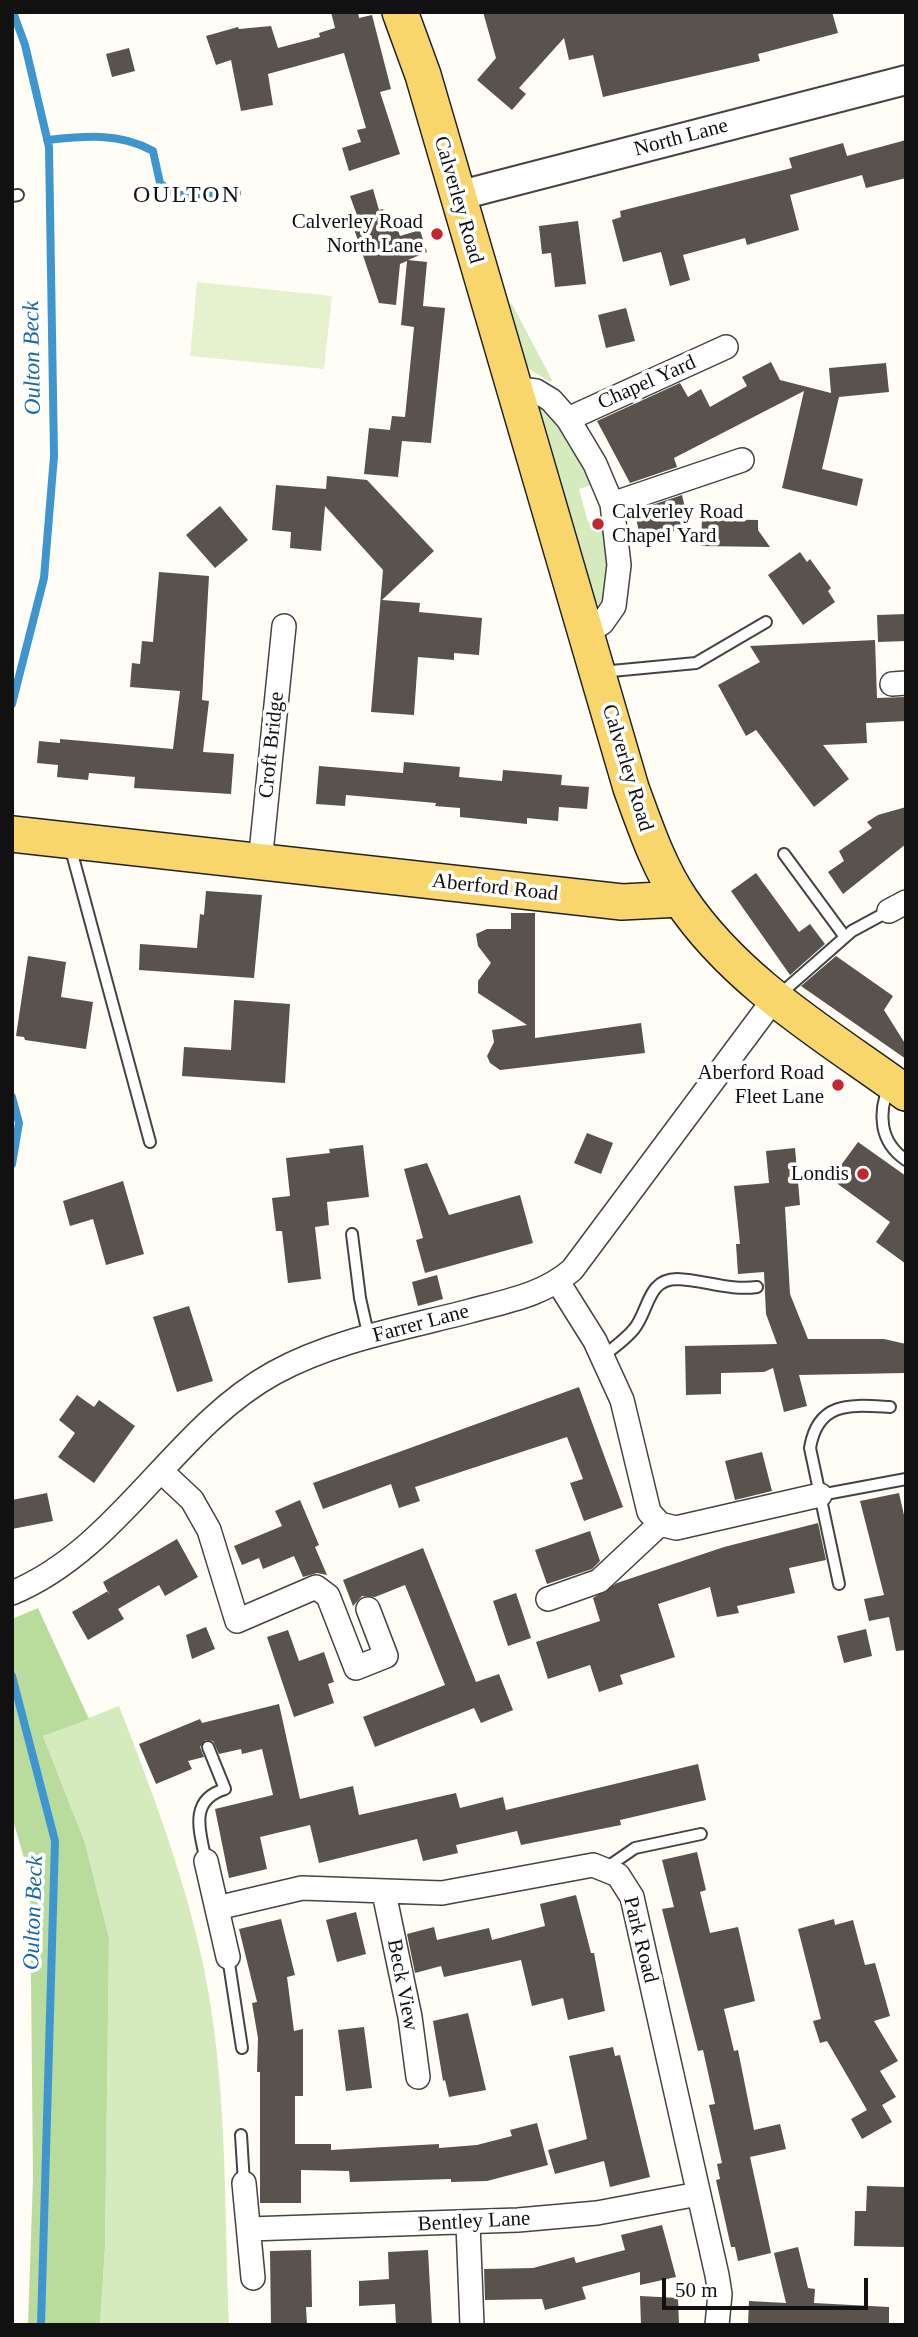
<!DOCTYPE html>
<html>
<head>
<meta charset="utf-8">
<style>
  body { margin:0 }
  #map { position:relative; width:918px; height:2337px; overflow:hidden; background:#fffdf5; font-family:Georgia,serif }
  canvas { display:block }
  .frame { position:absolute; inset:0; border:14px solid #111; pointer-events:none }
  .scale { position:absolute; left:662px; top:2278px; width:206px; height:32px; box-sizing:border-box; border:4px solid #111; border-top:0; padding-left:9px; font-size:21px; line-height:24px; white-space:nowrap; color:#111; -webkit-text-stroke:5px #fff; paint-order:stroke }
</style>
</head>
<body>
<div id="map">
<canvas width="918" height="2337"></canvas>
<div class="frame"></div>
<div class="scale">50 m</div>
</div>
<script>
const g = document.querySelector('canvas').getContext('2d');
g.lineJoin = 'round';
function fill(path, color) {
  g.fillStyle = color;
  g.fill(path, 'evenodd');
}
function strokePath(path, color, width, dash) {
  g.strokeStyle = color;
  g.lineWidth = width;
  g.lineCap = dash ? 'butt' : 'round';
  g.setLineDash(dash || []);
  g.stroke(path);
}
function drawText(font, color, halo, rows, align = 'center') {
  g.font = font + ' Georgia,serif';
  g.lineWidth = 7;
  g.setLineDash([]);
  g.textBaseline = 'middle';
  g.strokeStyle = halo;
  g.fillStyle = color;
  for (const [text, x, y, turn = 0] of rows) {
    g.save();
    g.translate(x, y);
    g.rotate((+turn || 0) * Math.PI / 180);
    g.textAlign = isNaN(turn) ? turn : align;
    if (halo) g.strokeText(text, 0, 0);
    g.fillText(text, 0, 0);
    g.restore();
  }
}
fill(new Path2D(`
  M512,304L552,380L550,382L526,367L507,306Z
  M544,407L548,408L584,465L592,485L579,489L588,522L602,518L608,559L602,605L596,603L541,411Z
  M119,1706C152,1791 184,1875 203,1964C228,2081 224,2206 229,2325H100L105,2247L109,1938L85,1843L43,1736Z`), '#d5ebbd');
fill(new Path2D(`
  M38,1608L89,1719L43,1736L85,1843L109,1938L105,2247L100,2325H28L33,2178L30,1879L12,1817V1619Z`), '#b9dc9c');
fill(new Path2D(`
  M197,282L332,296L324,369L190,356Z`), '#e6f2cf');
strokePath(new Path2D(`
  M47,140C84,136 120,132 153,151L160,183L175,195L237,193
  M12,704L44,578L54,456L49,147L25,45L13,12
  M12,1097L19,1123L12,1164
  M12,1676L55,1841L41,2325`), '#3f96cf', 8);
fill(new Path2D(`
  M331,12H358L359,18L372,15L391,89L380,92L400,154L349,171L342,148L361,142L357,130L366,128L344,53L268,74L273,105L241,111L231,60L216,65L206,36L238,27L239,29L271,26L278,48L320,37L319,33L335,28Z
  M483,12H832L838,33L758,54L760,61L603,97L593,55L569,60L564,38L519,88L526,94L512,110L477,80L496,58Z
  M129,48L135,71L112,77L106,54Z
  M906,140V178L866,188L862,175L790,195L799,230L747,245L745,238L683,255L690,280L670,286L661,252L623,262L612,220L621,217L620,211L792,168L789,158L843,143L847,156Z
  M373,189L379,210L383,209L389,227L396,224L400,236L420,230L427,252L408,260L427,262L423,306L445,308L431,443L402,441L398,477L364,474L369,428L390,430L392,416L405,417L414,327L401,325L407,261L400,264L396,305L379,303L351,220L358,218L350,196Z
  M578,221L586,284L555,287L551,253L542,254L539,226Z
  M626,308L635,341L606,348L598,315Z
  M771,362L780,380L831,393L829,368L886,363L889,392L839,397L822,469L863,479L857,506L782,488L804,391L674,458L677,467L630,483L597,421L680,383L688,397L701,389L710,407L747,386L742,377Z
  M327,476L367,480L434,551L382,600L420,603L419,612L482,618L479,655L454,653V660L418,657L414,715L371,712L383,570L325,506L321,551L290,548L291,532L272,530L276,485L326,489Z
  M682,495L689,524L642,545L636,518L646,514L643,508Z
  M220,506L248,540L215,568L186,535Z
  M702,519L758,520V530L770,547L701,546Z
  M800,552L807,562L810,559L831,588L828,591L835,602L803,625L768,575Z
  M159,572L209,576L202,700L209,701L203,752L234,754L231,794L134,788L135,777L89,773L88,780L57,777L58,765L37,763L39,741L60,743V739L173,749L180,691L130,687L132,663L140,664L142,641L153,642Z
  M906,614V641L878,642L877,615Z
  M875,640L877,698L905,697L906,721L866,723L867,743L823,745L849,779L814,807L756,730L746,736L718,685L760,662L750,646Z
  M404,762L460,767L459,777L502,781L503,770L562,775L561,785L589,787L587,809L559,807L558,821L527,818V824L460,817V808L435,806L436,803L346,795L345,806L316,804L319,766L403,773Z
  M906,807V844L843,894L828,872L844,861L839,851L872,828L867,822L878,815Z
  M756,873L799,932L810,924L825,944L790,975L731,891Z
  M206,891L262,895L254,978L139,970L140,944L197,948L200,914L204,915Z
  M511,913H535V1038L641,1023L645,1053L500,1070L490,1063L487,1056L494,1042L492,1030L527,1025L478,993V981L491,963L478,946L476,934L487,929H511Z
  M28,956L66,962L61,997L93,1002L86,1049L25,1040L24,1037L16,1036Z
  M836,956L893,996L884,1010L906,1045V1059L801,986Z
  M234,1000L290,1004L285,1083L182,1076L184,1047L231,1050Z
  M587,1133L613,1143L601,1174L574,1163Z
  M858,1142L906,1176V1264L876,1242L890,1222L831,1179Z
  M363,1145L369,1197L327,1202L329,1225L315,1227L321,1279L288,1283L282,1231H276L272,1198L290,1196L286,1158L330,1153L329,1149Z
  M795,1148L800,1205L785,1207L790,1294L808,1339H884L906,1344V1373L799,1375L807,1406L784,1412L773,1368L764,1372L721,1373V1394L686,1395L685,1346L777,1344L766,1314L764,1272L738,1274L736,1244H740L734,1186L769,1183L766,1151Z
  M427,1163L449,1215L520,1195L533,1243L425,1273L416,1240L423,1238L404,1169Z
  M123,1181L144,1254L106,1265L93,1219L70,1226L63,1201Z
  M437,1275L443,1299L418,1306L412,1282Z
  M189,1306L213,1381L177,1392L153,1317Z
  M579,1387L623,1507L584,1521L570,1483L583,1479L567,1437L415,1487L420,1501L399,1508L391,1484L323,1509L313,1483Z
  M77,1395L94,1407L99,1400L135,1426L94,1483L58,1457L75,1433L59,1420Z
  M762,1452L772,1491L735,1500L725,1461Z
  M47,1493L53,1521L12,1529V1500Z
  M899,1493L906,1524V1650L896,1651L889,1617L869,1621L864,1599L884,1595L860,1501Z
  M300,1500L319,1545L315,1547L327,1575L317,1573L303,1577L294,1556L263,1569L259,1558L242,1565L234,1546L282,1526L275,1511Z
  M818,1523L826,1560L789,1568L795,1593L737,1606L739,1613L717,1617L710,1587L658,1604L675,1657L620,1675L623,1684L599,1692L590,1665L548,1679L536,1642L600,1621L593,1598L617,1583L724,1547Z
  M590,1531L600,1561L592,1569L547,1584L535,1550Z
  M177,1539L198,1577L165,1596L159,1585L118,1609L124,1619L88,1640L72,1612L108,1591L110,1596L103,1582Z
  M423,1548L476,1682L499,1674L513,1710L481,1723L474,1708L375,1747L363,1717L445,1685L405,1585L375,1597L362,1596L353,1606L343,1580Z
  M516,1593L531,1638L508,1646L493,1601Z
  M206,1627L215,1649L192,1659L186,1635Z
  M866,1629L872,1656L844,1663L837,1636Z
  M288,1630L299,1661L324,1652L334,1682L328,1684L334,1703L294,1717L267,1637Z
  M279,1704L300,1799L353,1786L359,1815L456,1793L460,1808L503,1797L506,1810L698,1764L706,1800L620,1820L621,1825L521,1845L517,1831L456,1845L458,1853L423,1861L417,1839L319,1863L310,1825L260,1837L267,1869L229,1878L215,1809L273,1795L262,1749L242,1754L241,1749L219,1754L213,1741L206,1740L200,1747L204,1757L188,1761L192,1769L156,1784L139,1744L200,1719L202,1723Z
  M697,1852L706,1890L700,1892L710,1933L738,1927L755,2001L724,2009L734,2051L738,2050L754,2130L780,2124L786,2149L750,2157L771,2253L738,2261L735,2247H731L716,2180L720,2179L717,2164L722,2163L709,2105L715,2104L703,2050L698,2051L662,1909L674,1907L662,1860Z
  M576,1895L591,1953H594L605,2011L568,2020L563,1998L532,2006L521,1960L444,1977L441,1966L415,1973L407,1934L434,1927L437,1940L489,1928L492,1940L545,1926L540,1904Z
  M356,1912L366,1954L337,1962L326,1920Z
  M281,1919L295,1975L287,1977L294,2031L303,2029V2096H295V2144H331V2150L439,2144V2148L477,2145L512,2136L510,2130L537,2123L548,2165L487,2181L451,2182V2179L350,2182L349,2171L301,2170V2203H260V2072H257L258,2038L252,2003L257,2002L239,1929Z
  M834,1919L835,1925L853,1920L865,1965L875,1963L890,2016L874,2021L898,2061L880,2071L896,2097L882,2105L892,2122L862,2139L851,2119L867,2110L827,2041L820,2043L813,2021L821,2019L798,1929Z
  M468,2013L486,2090L449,2097L445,2080L443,2081L433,2021Z
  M364,2027L372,2088L346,2091L338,2030Z
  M613,2047L615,2056L620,2055L650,2177L610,2187L604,2161L555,2174L548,2150L587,2139L569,2056Z
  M867,2186L905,2187L906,2247L854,2246L855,2211H866Z
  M662,2225L676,2277L640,2285V2272L582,2287L586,2299L545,2310L542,2299L485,2300L484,2269L533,2268L574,2257L576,2263L625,2250L621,2235Z
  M798,2247L808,2288L815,2289L814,2303L889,2307V2325H748L749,2301L786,2303L774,2253Z
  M311,2250L312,2307H306L307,2325H271L270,2251Z
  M428,2250L432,2325H396L395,2304L359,2306V2281L389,2279L388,2252Z
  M640,2296L678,2298L679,2325H641Z`), '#5a524d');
const service = new Path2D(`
  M12,196L18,195
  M601,672L696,663L766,622
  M70,846L150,1142
  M784,854L845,937
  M778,996L852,931L889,911
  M889,1086C878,1113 879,1142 906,1160
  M352,1234L360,1298L369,1338
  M602,1357C613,1348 625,1340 634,1329C649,1311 647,1279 677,1279C704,1280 730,1291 757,1287
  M820,1495L906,1479
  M839,1584L810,1448C818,1400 852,1405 890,1407
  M206,1861C200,1832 188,1800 225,1789L208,1747
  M606,1868L635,1848L701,1834
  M228,1957L242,2048
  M241,2135L244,2183`);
const minor = new Path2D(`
  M513,388L536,391L551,400L568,419L595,464L612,504L619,565L614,606L602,623L587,633
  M568,419L726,347
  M612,504L742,460
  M892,684L906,683
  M260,863L284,626
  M889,911L906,902
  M558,1282L595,1341L622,1400L649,1512L660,1524L676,1528L820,1495
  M161,1471L192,1500L209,1530L237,1621L316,1587L328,1596L356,1668L386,1656L368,1609
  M12,1593C120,1548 174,1428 274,1373C334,1340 405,1328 470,1311C507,1301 543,1295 572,1270L774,999
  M548,1599L599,1581L660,1524
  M206,1861L228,1957
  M384,1893L410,2017L418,2077
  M217,1908L302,1888L442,1893L593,1865L618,1875L632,1897L717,2275L720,2294L717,2325
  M244,2183L253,2278
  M468,2224L472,2325
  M249,2229L518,2220L597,2213L698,2194`);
const tertiary = new Path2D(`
  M457,196L906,80`);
const primary = new Path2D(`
  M400,12L423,75L631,788C645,826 658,866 681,900C737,983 826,1035 906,1093
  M12,834L622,902L680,899`);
strokePath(service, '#444', 14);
strokePath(minor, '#444', 26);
strokePath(tertiary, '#444', 32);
strokePath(primary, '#222', 38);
strokePath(service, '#fff', 10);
strokePath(minor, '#fff', 23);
strokePath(tertiary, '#fff', 28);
strokePath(primary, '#f9d66b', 35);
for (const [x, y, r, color] of [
  [437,234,7,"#c4262e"],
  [598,524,7,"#c4262e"],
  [838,1085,7,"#c4262e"],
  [863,1174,7,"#c4262e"]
]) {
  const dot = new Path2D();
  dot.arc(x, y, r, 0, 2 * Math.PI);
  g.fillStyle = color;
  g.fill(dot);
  strokePath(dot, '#fff', 2.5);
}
drawText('21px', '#111', '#fff', [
  ["North Lane",681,138,-15],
  ["Calverley Road",458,200,74],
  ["Chapel Yard",647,383,-24],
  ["Croft Bridge",272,745,-84],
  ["Calverley Road",627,768,73],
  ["Aberford Road",495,888,6],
  ["Farrer Lane",421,1324,-15],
  ["Park Road",640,1940,76],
  ["Beck View",402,1985,79],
  ["Bentley Lane",474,2222,-3]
]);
drawText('21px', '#111', '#fff', [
  ["Calverley Road",423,222],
  ["North Lane",423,246],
  ["Calverley Road",612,512,"left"],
  ["Chapel Yard",612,536,"left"],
  ["Aberford Road",824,1073],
  ["Fleet Lane",824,1097],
  ["Londis",849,1174]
], 'right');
drawText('italic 23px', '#1768a6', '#fff', [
  ["Oulton Beck",33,358,-91],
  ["Oulton Beck",34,1913,-88]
]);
g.letterSpacing = '2px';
drawText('24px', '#111', '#fff', [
  ["OULTON",187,196]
]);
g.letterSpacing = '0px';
</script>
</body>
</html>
